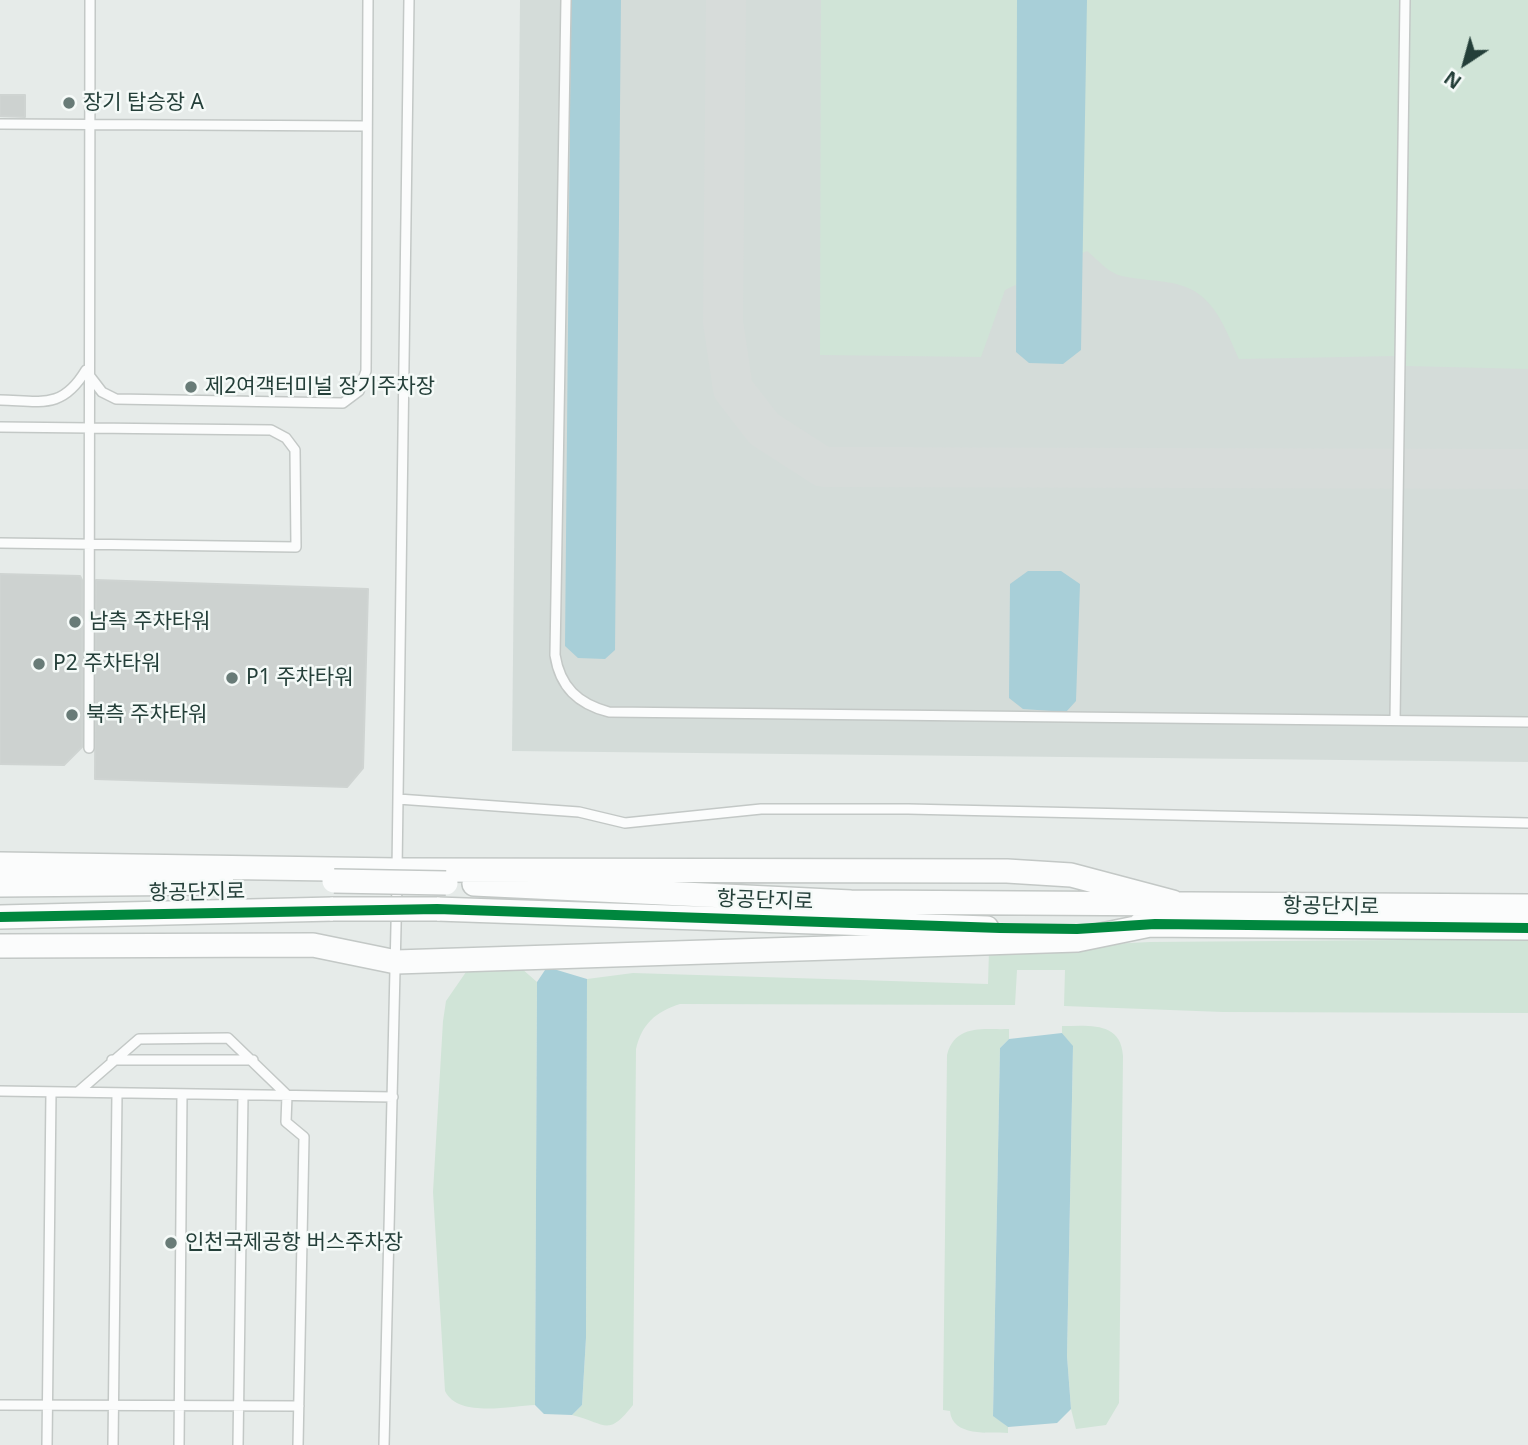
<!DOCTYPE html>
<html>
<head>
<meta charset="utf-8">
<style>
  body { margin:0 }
  #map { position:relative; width:1528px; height:1445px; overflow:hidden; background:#e6ebe9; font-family:"Noto Sans",sans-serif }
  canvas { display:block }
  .north { position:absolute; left:1430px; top:28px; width:70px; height:70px; -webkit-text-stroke:5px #f5faf8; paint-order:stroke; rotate:216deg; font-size:19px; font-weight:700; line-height:28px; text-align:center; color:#243f39 }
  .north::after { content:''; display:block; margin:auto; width:24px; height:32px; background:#243f39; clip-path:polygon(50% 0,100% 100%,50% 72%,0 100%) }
</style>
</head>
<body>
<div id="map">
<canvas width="1528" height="1445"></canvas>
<div class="north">N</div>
</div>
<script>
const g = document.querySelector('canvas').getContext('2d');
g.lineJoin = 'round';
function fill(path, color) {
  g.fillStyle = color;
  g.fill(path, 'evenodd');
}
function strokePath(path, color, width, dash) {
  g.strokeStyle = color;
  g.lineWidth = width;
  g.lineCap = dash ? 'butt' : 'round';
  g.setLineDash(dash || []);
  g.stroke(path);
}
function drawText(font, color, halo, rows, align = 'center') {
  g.font = font + ' "Noto Sans","Noto Sans KR",sans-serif';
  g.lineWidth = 5;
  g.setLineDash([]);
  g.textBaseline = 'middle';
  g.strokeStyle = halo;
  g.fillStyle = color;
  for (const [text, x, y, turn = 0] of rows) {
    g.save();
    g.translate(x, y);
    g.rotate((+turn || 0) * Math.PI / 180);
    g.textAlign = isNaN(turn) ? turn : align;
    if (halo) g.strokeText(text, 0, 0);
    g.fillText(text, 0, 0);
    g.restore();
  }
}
fill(new Path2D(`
  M520,0H1528V762L512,751Z`), '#d4dcd9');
fill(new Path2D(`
  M821,0H1401L1397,356L1239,359C1229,338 1220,310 1200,295C1179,278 1146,282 1122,276C1108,273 1098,260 1087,251L1005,290L981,357L820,355Z
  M1410,0H1528V369L1406,366Z
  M1528,939V1013L1223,1012L1064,1006L1065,970H1017L1015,1005L680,1004C655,1012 642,1024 636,1049L633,1405C608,1437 607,1424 572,1415L582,1405L586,1338L587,979L633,973L988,984L989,950L1150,942Z
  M521,968L537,982L535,1405C510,1406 458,1418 445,1391L433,1192L443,1021L446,1001L466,972Z
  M1062,1026C1089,1026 1121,1021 1123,1056L1119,1403L1106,1425L1076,1429L1071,1409L1067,1356L1073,1047L1062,1033Z
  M1009,1029V1039L1000,1048L993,1415L1008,1427V1433C989,1432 952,1437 950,1411L943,1410L947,1055C955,1024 983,1030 1009,1029Z`), '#d0e4d7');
fill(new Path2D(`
  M571,0H621L615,650L605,659L578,658L565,646Z
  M1017,0H1087L1081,350L1063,364L1029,363L1016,352Z
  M1028,571H1061L1080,584L1076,701L1066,712L1023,709L1009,698L1010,584Z
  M547,967L587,979L586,1338L582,1405L572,1415L544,1414L535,1405L537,982Z
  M1062,1033L1073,1046L1067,1356L1071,1409L1057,1423L1008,1427L993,1416L1000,1048L1009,1039Z`), '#a8cfd8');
strokePath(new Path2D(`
  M726,0L723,322L733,389L764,429L823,467L1528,469`), '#d7dcda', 40);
const building = new Path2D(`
  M0,95H25V117L0,116Z
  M0,574L80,576L82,580V747L64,765L0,764Z
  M96,580L368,589L363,768L347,787L95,779Z`);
fill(building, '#cdd2d0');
strokePath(building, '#cfd4d2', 2);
const service = new Path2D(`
  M566,0L555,655C560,687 578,704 609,712L1528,722
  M0,124L367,126
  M89,375L102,392L116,399L343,403L359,391L366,371L368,0
  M0,400C41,401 62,410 86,370
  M0,427L271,430L286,438L295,450L296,547L0,543
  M1395,720L1405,0
  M89,748L90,0
  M398,799L579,812L625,823L761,809H908L1528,823
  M397,869L409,0
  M112,1060H253
  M0,1091L393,1097
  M78,1092L139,1039L228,1038L287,1095L286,1122L304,1137L298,1445
  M0,1405L299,1406
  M47,1445L51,1092
  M113,1445L117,1093
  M179,1445L182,1094
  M238,1445L243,1095
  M384,1445L397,883`);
const tertiary = new Path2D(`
  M0,864L397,870L1007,871L1071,875L1173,902
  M474,884L851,902L1528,906
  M0,885L222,883
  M437,909L987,928
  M0,917L333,909
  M1140,925L1528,928
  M0,946L313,945L396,962L1077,940L1155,924`);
strokePath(service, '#c3c8c6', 12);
strokePath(tertiary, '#c3c8c6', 26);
strokePath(service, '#fbfcfc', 9);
strokePath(tertiary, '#fbfcfc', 23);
const tertiaryBridge = new Path2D(`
  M334,881L446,883
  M333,909H437`);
strokePath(tertiaryBridge, '#c3c8c6', 26, []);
strokePath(tertiaryBridge, '#fbfcfc', 23);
strokePath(new Path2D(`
  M0,917L437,909L1000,928L1077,929L1155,924L1528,928`), '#00873e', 10);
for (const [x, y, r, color] of [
  [69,103,7,"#687b77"],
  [191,387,7,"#687b77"],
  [75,622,7,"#687b77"],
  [39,664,7,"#687b77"],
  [232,678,7,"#687b77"],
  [72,715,7,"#687b77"],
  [171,1243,7,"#687b77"]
]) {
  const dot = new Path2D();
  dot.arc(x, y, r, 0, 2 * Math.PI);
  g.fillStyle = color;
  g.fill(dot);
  strokePath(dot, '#f5faf8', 2.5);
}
drawText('21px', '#243f39', '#f5faf8', [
  ["장기 탑승장 A",83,103],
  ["제2여객터미널 장기주차장",205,387],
  ["남측 주차타워",89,622],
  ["P2 주차타워",53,664],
  ["P1 주차타워",246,678],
  ["북측 주차타워",86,715],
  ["인천국제공항 버스주차장",185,1243]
], 'left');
drawText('21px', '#243f39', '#f5faf8', [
  ["항공단지로",197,893,-1],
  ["항공단지로",765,901,2],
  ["항공단지로",1331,907,1]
]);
</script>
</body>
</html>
